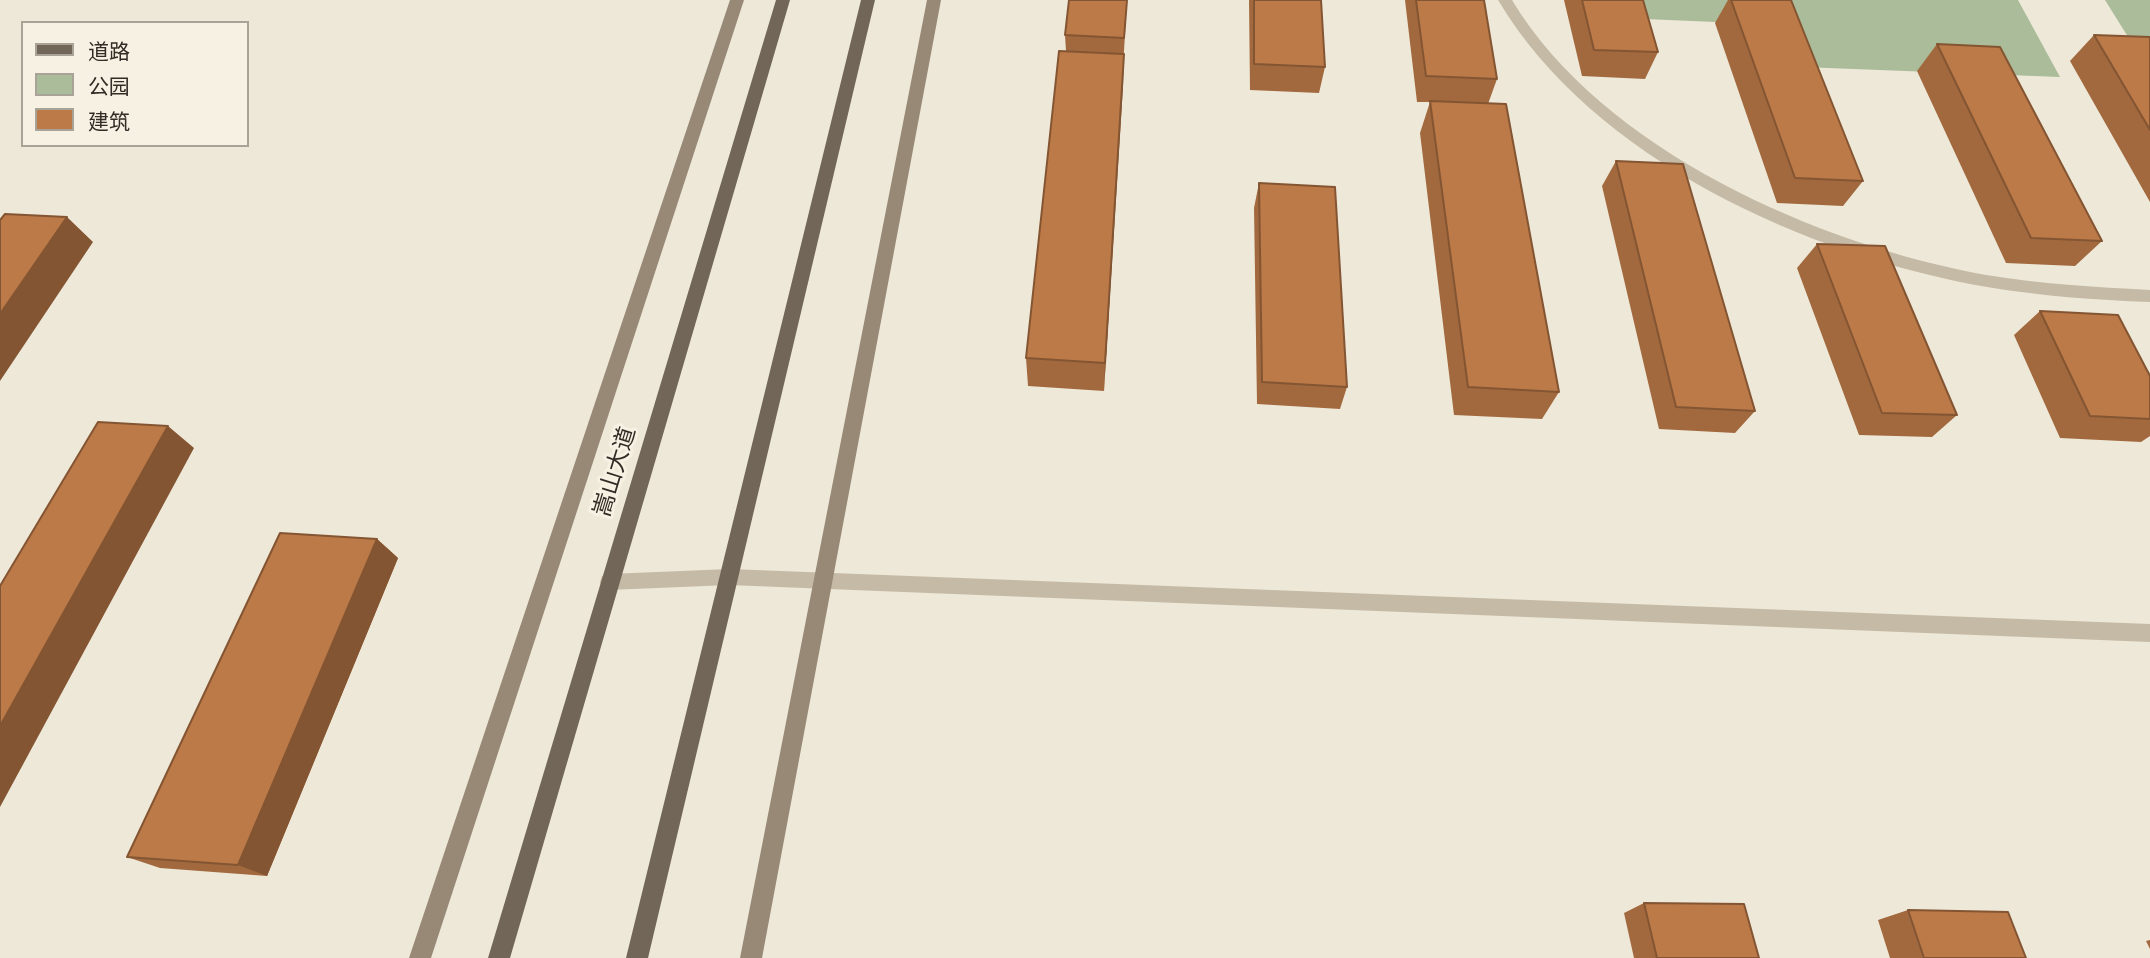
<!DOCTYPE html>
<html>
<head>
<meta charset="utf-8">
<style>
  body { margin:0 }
  #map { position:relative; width:2150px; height:958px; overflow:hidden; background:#eee8d8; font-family:"DejaVu Sans","Noto Sans SC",sans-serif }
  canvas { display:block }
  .legend { position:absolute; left:21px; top:21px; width:228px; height:126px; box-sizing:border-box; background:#f7f1e3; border:2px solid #a8a297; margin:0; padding:9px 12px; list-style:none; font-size:21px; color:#322c26 }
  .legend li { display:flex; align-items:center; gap:14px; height:35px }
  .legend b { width:35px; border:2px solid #a8a297 }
</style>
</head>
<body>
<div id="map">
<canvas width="2150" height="958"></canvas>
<ul class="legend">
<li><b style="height:9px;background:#726658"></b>道路</li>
<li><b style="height:19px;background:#aabc99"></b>公园</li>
<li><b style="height:19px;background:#bc7a48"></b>建筑</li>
</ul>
</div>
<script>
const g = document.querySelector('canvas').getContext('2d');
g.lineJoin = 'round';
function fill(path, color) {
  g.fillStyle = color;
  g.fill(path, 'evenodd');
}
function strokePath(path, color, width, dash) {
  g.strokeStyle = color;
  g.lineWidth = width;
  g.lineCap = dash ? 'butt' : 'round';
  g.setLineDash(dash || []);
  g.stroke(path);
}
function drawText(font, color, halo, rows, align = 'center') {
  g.font = font + ' "DejaVu Sans","Noto Sans SC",sans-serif';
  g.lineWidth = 6;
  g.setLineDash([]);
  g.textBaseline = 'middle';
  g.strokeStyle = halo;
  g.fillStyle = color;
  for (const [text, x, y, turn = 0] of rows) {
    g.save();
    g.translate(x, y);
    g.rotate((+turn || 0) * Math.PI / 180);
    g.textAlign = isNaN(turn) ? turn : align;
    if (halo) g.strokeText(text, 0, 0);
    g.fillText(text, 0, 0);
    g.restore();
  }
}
fill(new Path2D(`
  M1639,0H2018L2060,77L1802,67L1785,25L1645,19Z
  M2105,0H2150V72Z`), '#aabc99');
fill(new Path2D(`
  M1498,0H1512C1602,150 1819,245 1986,275C2041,284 2095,287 2150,290V302C2095,300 2041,296 1987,287C1809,256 1593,160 1498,0Z`), '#c5baa5');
fill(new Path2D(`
  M729,569L2150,624V642L729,585L609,590L602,588L600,582L602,576L609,574Z`), '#c5baa5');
fill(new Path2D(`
  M730,0H744L431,958H409Z
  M927,0H941L762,958H740Z`), '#988977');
fill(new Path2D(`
  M776,0H790L510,958H488Z
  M861,0H875L648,958H626Z`), '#726658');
fill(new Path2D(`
  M1069,0H1127L1104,391L1028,386L1026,358L1066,51L1065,35Z
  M1249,0H1321L1325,67L1319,93L1250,90Z
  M1405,0H1484L1497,79L1488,104L1559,392L1542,419L1454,415L1420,133L1430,102H1417Z
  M1564,0H1643L1658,52L1645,79L1582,76Z
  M1728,0H1791L1863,181L1843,206L1777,203L1715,23Z
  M2094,35L2150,37V202L2070,61Z
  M1937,44L2102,241L2075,266L2006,263L1917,71Z
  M1616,161L1755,411L1735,433L1659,429L1602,186Z
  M1259,183L1347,387L1340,409L1257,404L1254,208Z
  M1817,244L1957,415L1932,437L1859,435L1797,268Z
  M2040,311L2150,419V436L2141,442L2060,438L2014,335Z
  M377,539L398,558L267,876L160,868L127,857Z
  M1644,903L1759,958H1634L1624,913Z
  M1908,910L2026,958H1890L1878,920Z
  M2150,940V949L2146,941Z`), '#a2693e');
fill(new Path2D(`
  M1124,54L1123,86L1104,391L1105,363Z
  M67,217L93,242L0,381V314Z
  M168,426L194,448L0,807V726Z
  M377,539L398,558L267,876L238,865Z`), '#845532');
const building = new Path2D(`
  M1069,0H1127L1124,38L1065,35Z
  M1254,0H1321L1325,67L1254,64Z
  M1416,0H1484L1497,79L1426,76Z
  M1582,0H1643L1658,52L1594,50Z
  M1731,0H1791L1863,181L1795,178Z
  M2094,35L2150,37V130Z
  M1937,44L2000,47L2102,241L2031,238Z
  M1059,51L1124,54L1105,363L1026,358Z
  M1430,101L1506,104L1559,392L1468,387Z
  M1616,161L1683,164L1755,411L1676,407Z
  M1259,183L1335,187L1347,387L1262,382Z
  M5,214L67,217L0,314V220Z
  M1817,244L1885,246L1957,415L1882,413Z
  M2040,311L2118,315L2150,376V419L2090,416Z
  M98,422L168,426L0,726V586Z
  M280,533L377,539L238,865L127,857Z
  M1644,903L1744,904L1759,958H1657Z
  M1908,910L2008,912L2026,958H1924Z`);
fill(building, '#bc7a48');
strokePath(building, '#845532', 2);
drawText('23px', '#322c26', '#f7f1e3', [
  ["嵩山大道",616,472,-73]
]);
</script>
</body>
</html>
